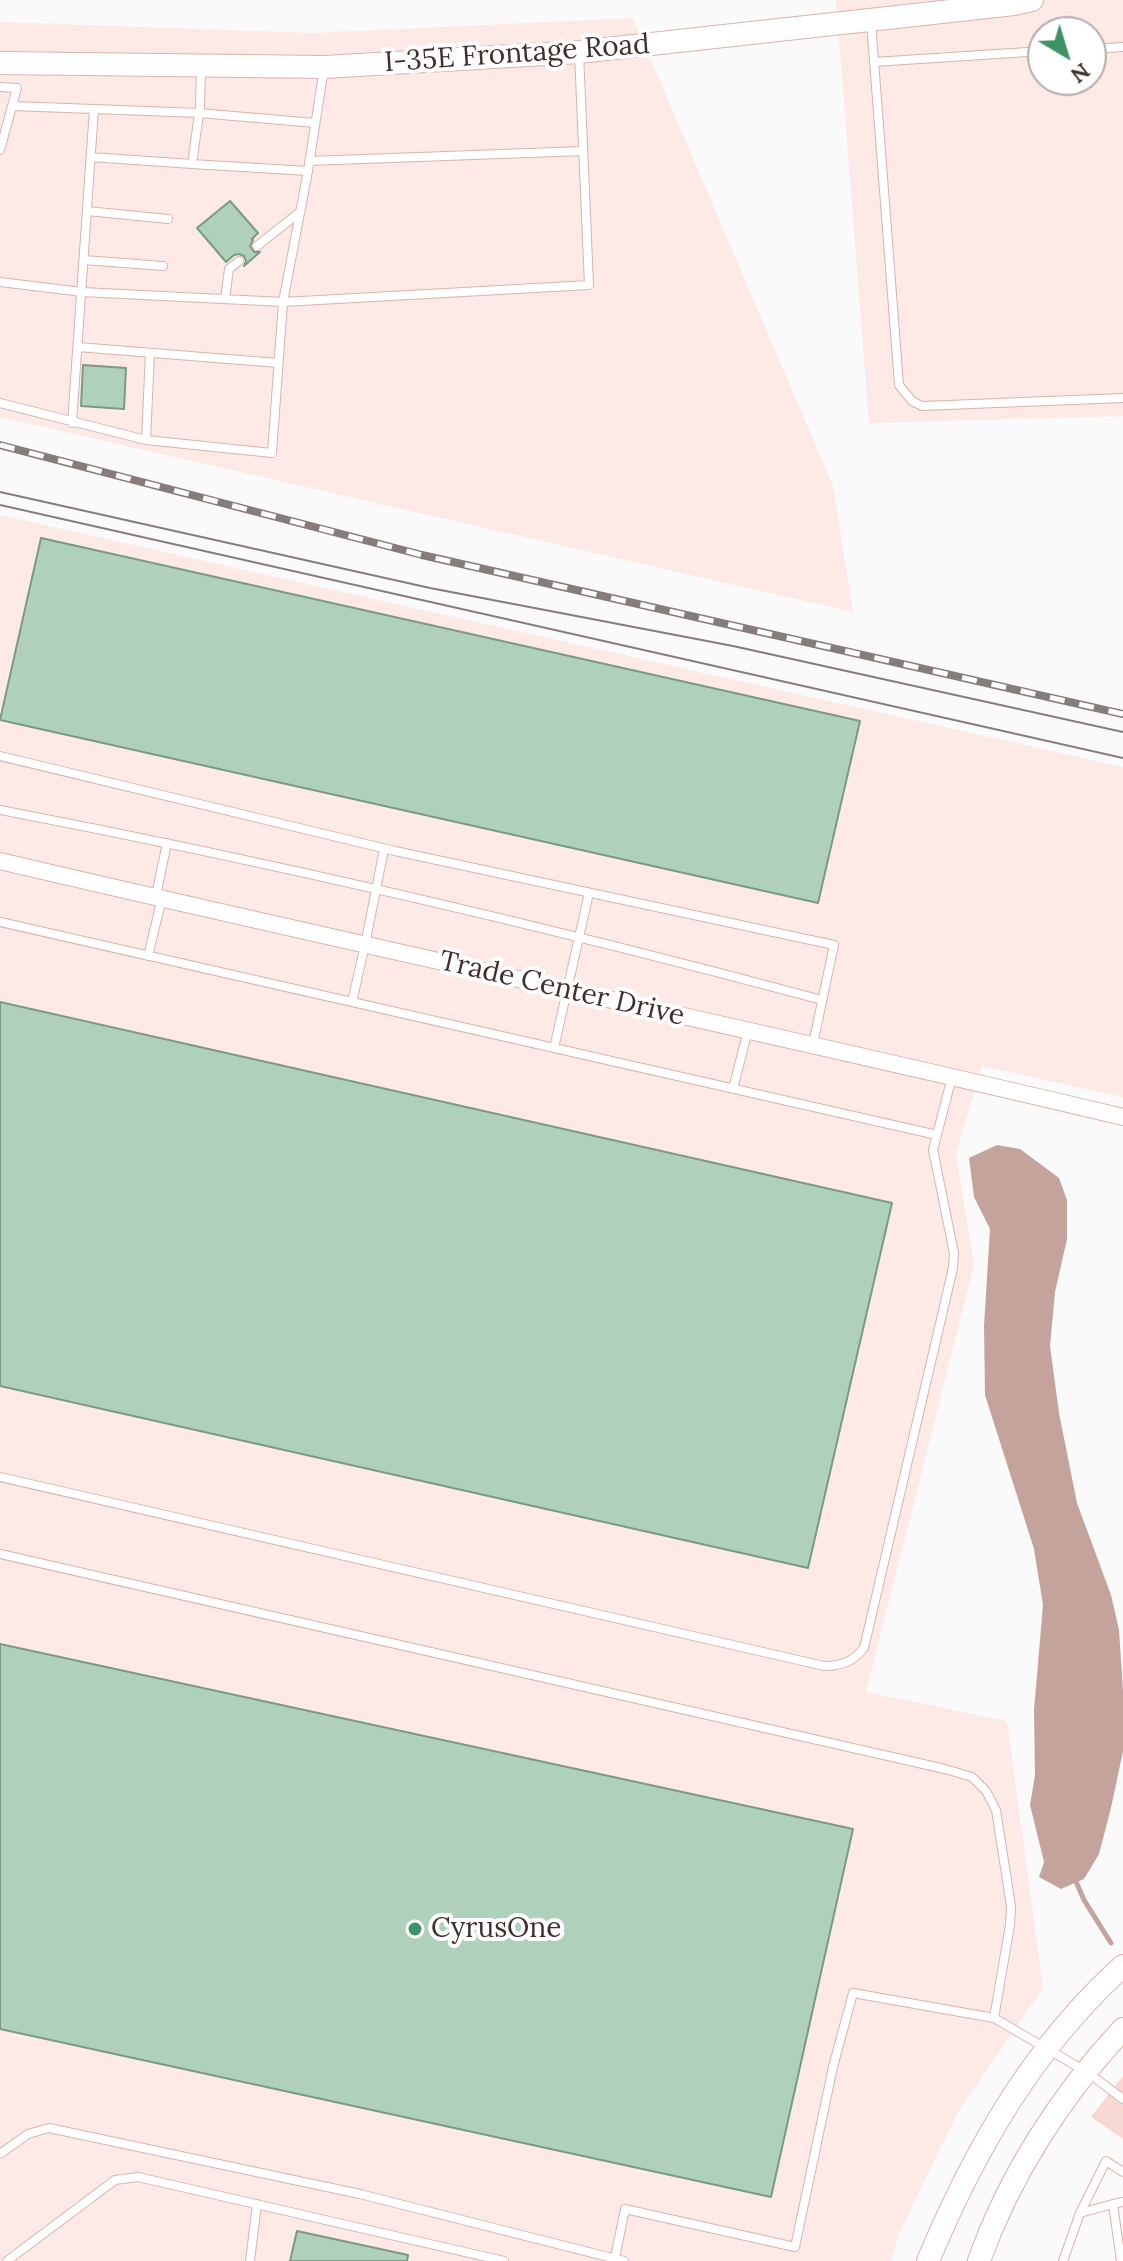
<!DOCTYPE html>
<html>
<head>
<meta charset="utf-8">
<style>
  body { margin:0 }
  #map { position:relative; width:1123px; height:2261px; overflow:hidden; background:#fafafa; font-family:Lora,serif }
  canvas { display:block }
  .north { position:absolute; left:1027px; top:16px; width:80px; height:80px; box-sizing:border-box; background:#fff; border:2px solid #b2acab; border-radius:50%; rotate:142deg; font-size:22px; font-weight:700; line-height:32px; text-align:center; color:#3f2f2d }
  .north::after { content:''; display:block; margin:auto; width:28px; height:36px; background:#3e9366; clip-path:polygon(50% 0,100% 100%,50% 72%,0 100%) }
</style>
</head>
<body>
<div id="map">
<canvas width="1123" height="2261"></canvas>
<div class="north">N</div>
</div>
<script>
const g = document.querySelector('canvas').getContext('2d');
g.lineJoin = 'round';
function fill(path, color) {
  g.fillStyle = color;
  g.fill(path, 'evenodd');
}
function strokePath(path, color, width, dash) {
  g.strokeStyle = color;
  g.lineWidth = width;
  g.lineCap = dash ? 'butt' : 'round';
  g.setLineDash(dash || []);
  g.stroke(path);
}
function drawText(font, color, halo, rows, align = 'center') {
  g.font = font + ' Lora,serif';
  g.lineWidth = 8;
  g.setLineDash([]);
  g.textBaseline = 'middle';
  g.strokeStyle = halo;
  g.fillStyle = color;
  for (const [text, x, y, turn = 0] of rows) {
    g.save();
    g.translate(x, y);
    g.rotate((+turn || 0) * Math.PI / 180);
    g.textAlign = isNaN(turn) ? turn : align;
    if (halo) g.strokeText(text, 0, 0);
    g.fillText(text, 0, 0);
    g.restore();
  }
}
fill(new Path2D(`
  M836,0H1123V416L869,423ZM1043,32H1091V80H1043Z
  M633,18L833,486L853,612L0,417V22L314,33Z
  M0,515L1123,767V1097L982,1066L956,1154L974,1265L866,1692L1007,1721L1043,1988L958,2112L900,2231L891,2261H0Z`), '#fde9e5');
fill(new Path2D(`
  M1123,2076V2139L1091,2117Z`), '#f8d8d3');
fill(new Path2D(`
  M997,1145L1020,1149L1059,1178L1067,1200V1239L1055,1292L1050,1346L1059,1413L1077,1503L1111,1595L1119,1630L1123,1691V1751L1111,1808L1099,1854L1084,1879L1061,1889L1039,1877L1044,1862L1030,1805L1035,1775L1034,1710L1043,1605L1034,1549L985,1395L984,1326L990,1229L974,1197L969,1158Z`), '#c4a39d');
strokePath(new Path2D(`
  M1074,1877L1084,1900L1111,1943`), '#c4a39d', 5);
const building = new Path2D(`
  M230,201L258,233L252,239L253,240L250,246L254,252H260L244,266L246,261L244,256L239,254L234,255L226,262L197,228Z
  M83,365L126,368L124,409L81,406Z
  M41,538L860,721L818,903L0,720Z
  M0,1002L892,1203L808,1568L0,1386Z
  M0,1644L853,1829L771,2197L0,2029Z
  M297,2231L408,2255L407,2261H290Z`);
fill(building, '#afd1bc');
strokePath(building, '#7a9a86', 2);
const service = new Path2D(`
  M871,22L899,385L912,401L922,406L1123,398
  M1091,49L1123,47
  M874,62L1043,51
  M0,87L17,88L0,150
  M12,106L94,109
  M91,157L192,164L200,107L201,67
  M309,161L583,151
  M192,164L308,171
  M87,211L168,219
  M257,246L300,212
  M84,260L163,266
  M0,282L82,292L283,302L308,171L324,68
  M225,299L229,269L239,261
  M78,347L278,363
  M0,403L146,440L272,453L283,302L589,285L579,53
  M72,423L94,109L199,113L315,123
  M146,440L150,353
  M0,756L395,851L834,945L813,1044
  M0,810C276,863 550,927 822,1000
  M156,896L167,843
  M0,922L937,1135
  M148,956L162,898
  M352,1002L365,945L384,849
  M554,1048L589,893
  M733,1089L748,1030
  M0,1477L824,1666C841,1666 853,1662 864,1648L953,1268L954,1253L933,1150L952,1077
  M0,1554L945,1769L972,1777L986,1791L996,1810L1011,1906L1010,1925L994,2018
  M0,2154L28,2134L49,2128L360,2194L624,2261
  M1080,2213L1113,2204
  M615,2258L625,2209L795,2247L833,2067L853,1993L994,2018L1087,2072L1123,2099
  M7,2261L115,2180L138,2177L504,2261
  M250,2261L257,2204
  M1063,2261L1080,2213L1106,2161L1123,2172
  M1121,2261L1113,2204L1123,2202`);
const minor = new Path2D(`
  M0,861C374,949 749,1028 1123,1117`);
const secondary = new Path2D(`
  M0,63L325,67L579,52L1014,4L1032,0
  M928,2261C974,2151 1033,2047 1123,1966
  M979,2261C1009,2176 1062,2094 1123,2029`);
strokePath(service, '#dab3ac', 10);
strokePath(minor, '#dab3ac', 18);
strokePath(secondary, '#dab3ac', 24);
strokePath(service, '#fff', 8);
strokePath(minor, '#fff', 16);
strokePath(secondary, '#fff', 22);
strokePath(new Path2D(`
  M0,492L430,588L733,646L1123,732
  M0,505L1123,758`), '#867c7b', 2);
const rail = new Path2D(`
  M0,445L422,555L1123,714`);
strokePath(rail, '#867c7b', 8);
strokePath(rail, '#fff', 5, [15]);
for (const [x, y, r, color] of [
  [415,1929,8,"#3e9366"]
]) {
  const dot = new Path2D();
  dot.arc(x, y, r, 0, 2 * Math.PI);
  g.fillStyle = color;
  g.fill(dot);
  strokePath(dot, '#fff', 3);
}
drawText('28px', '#3f2f2d', '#fff', [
  ["I-35E Frontage Road",517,54,-4],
  ["Trade Center Drive",562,989,13]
]);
drawText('28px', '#3f2f2d', '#fff', [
  ["CyrusOne",431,1929]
], 'left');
</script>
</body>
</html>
